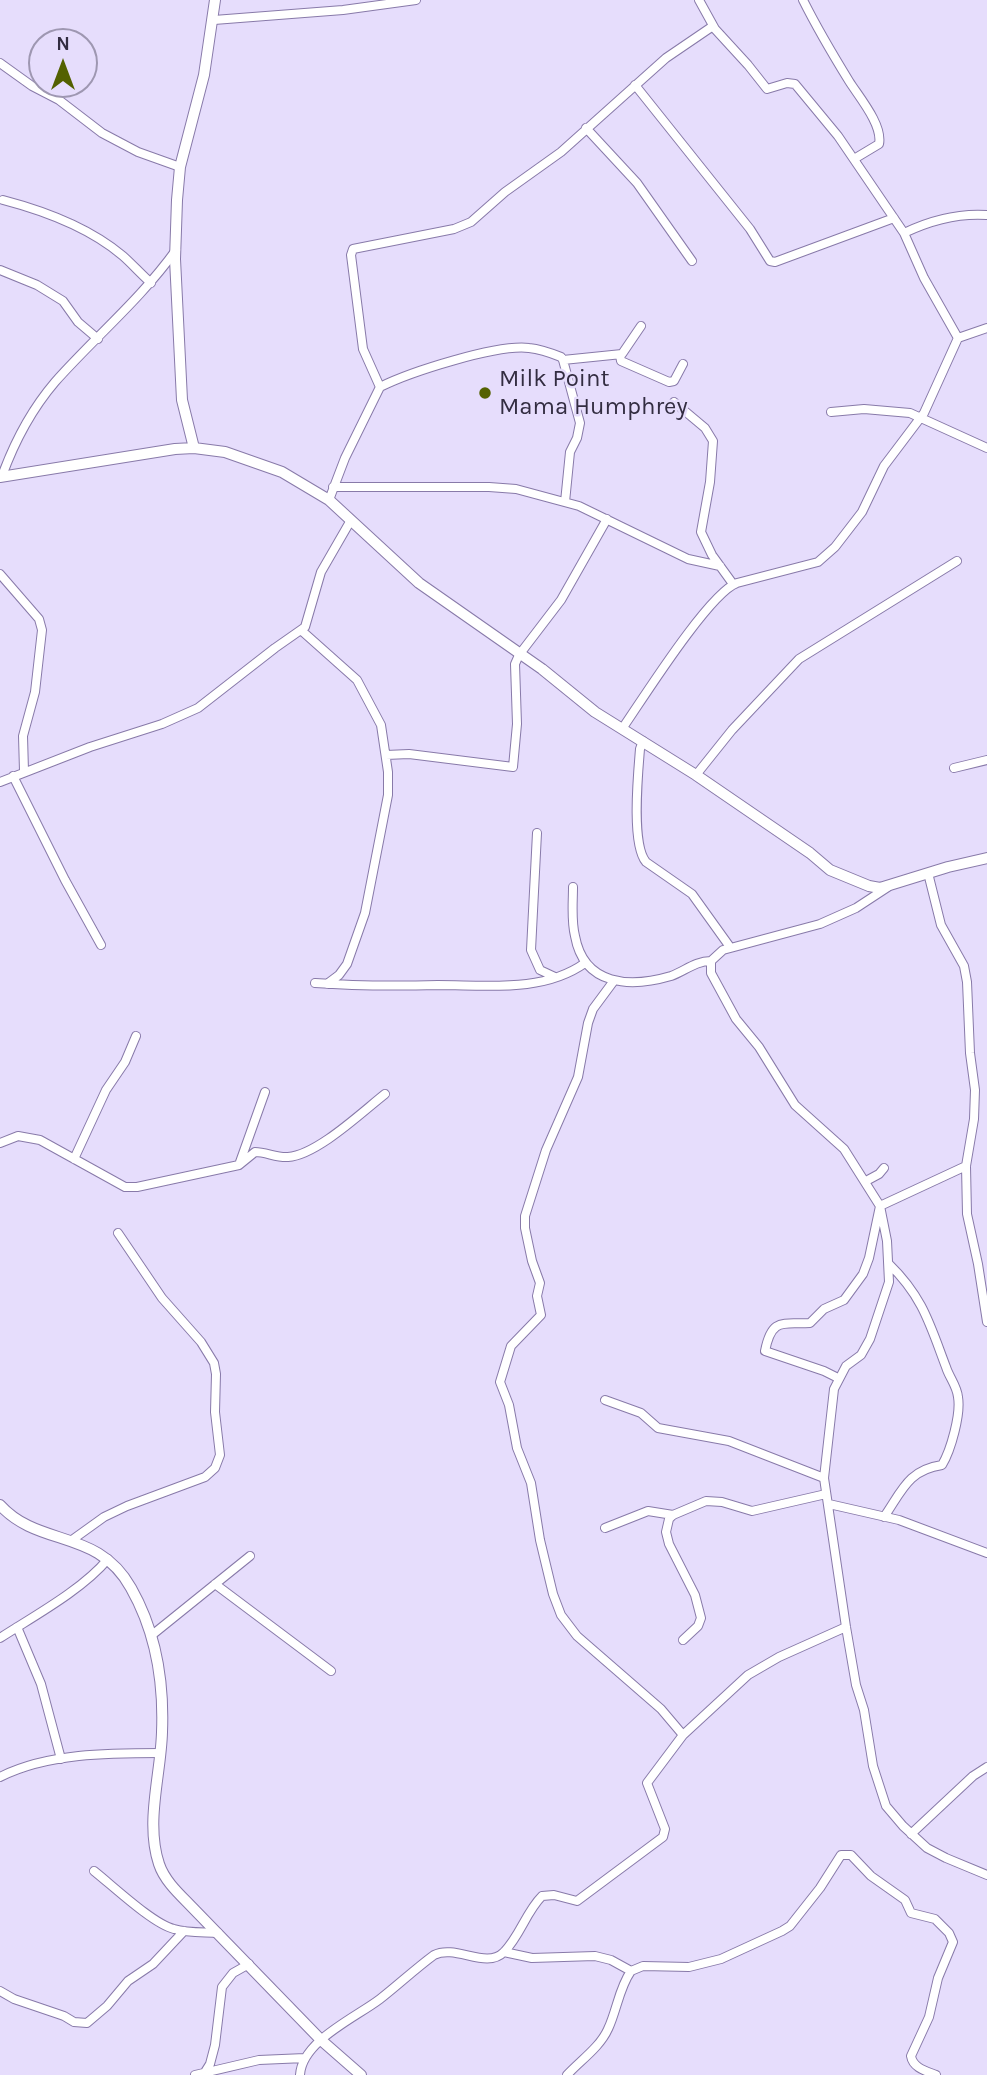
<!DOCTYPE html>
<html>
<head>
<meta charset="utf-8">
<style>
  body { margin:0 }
  #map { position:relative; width:987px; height:2075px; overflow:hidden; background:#e6ddfc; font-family:Karla,sans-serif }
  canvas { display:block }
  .north { position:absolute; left:28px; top:28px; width:70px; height:70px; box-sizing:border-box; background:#e6ddfc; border:2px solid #9e97b1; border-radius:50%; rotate:0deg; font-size:19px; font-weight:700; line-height:28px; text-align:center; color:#332d41 }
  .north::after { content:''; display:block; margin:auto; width:24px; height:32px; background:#546101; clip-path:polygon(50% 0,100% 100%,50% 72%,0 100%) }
</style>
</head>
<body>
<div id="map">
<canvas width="987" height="2075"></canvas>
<div class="north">N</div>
</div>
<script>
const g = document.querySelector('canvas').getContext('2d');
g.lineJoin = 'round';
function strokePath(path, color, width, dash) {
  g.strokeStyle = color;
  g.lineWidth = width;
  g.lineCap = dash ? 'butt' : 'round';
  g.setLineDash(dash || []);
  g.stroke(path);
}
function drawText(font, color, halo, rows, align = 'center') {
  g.font = font + ' Karla,sans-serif';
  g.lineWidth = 5;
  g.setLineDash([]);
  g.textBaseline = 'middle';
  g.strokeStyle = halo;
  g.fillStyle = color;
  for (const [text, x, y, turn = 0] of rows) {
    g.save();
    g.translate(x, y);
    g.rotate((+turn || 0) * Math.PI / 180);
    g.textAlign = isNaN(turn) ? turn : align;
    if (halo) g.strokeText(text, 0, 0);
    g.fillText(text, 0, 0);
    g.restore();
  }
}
const minor = new Path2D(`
  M699,0L715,29L748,65L767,89L787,83L795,84L838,136L904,233C931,220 957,213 987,215
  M803,0C817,28 833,55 849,81C859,97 883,125 879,144L854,159
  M214,20L343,10L416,0
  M0,63L32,86L59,100L102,133L138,152L180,167
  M635,85L750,229L770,261L775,262L894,218
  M586,128L637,183L692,261
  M3,200C45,211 89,227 123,256C132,264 141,274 151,283
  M904,233L924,278L958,338
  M0,270L37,285L63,301L78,322L98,339
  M620,355L621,361L669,382L674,381L683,364
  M563,360L622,354L641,326
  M380,387C410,372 497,344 529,348C539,349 551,353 561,357L563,360L580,423L577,438L570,452L565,502
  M674,402L705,428L713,441L710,482L701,532L712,555L733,584
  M831,412L864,409L910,413L987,448
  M2,476C14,443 32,409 55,382C95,337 140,300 176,250
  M333,487H489L516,489L579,506L688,559L720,566
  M329,500L345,458L380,387L363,349L351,255L353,249L454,229L471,222L505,192L561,152L666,58L713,26
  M0,574L39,619L42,630L35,692L23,736L24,771
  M302,631L357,680L381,725L388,772V795L365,913L347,964L339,975L327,984
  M622,729C642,700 709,593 737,583L818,562L835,547L862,512L884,466L924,413L958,338L987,328
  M643,741L640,749C638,774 631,844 646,862L692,894L730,947
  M386,755L409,754L513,767L517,724L515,664L519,655L561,600L607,519
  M954,768L987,760
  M696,775L732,730L799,659L957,561
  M13,776L65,880L101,945
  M0,782L90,747L162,724L198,708L275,648L305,627L321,572L351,520
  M537,833L531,950L540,970L555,977
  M928,873L941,925L964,966L967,982L970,1053L975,1090L974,1119L966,1166L967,1214L978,1264L987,1322
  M573,887C573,903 571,920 575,936C584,986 630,988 671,976C685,971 695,961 711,961
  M888,887L856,908L820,924L723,950L711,961V973L736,1019L759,1047L795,1105L844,1149L880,1206L887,1241L889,1282L870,1339L861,1355L846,1366L834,1389L824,1478L846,1627L856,1685L864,1710L873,1766L886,1806L903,1826L927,1848L946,1858L987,1875
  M613,982L593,1009L588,1023L578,1077L546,1150L525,1216V1228L532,1261L540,1283L537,1296L541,1315L511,1346L500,1382L509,1405L517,1448L531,1483L540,1540L553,1594L561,1615L577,1636L661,1709L683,1735
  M315,983C356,986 397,986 438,985C486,985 543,993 585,963
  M0,1143L18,1136L40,1140L125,1187H137L239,1165L255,1152C266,1152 277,1158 288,1157C317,1155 362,1112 385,1094
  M74,1159L106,1090L125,1062L136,1036
  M240,1162L265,1092
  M866,1181L879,1174L884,1168
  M838,1378L824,1371L765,1351C772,1316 784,1325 810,1323L824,1309L844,1300L863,1274L869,1258L880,1206L966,1166
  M605,1400L641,1413L658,1428L729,1441L824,1478
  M829,1504L899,1520L987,1553
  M884,1517C902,1491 908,1470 942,1465C951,1450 961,1414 958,1397C957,1386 949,1377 946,1367C930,1325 923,1297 889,1264
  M605,1528L648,1511L673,1515
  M72,1540L104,1517L127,1506L205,1477L215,1468L220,1455L215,1412L216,1374L214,1363L201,1342L162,1298L118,1233
  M215,1584L331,1671
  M17,1627L41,1684L61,1759
  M152,1635L250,1556
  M0,1638C34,1616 82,1590 108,1559
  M683,1640L698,1626L701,1618L695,1595L669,1544L666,1532L669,1519L673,1515L706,1501L722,1502L752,1511L826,1494
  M0,1777C47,1753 109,1753 161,1753
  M911,1834L973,1776L987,1767
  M94,1871C113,1886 153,1924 174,1929C188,1933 204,1932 218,1933
  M504,1952L532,1958L595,1956L611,1960L631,1971L643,1966L689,1967L721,1959L782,1931L790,1926L820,1888L841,1855H851L871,1876L905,1900L911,1913L935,1919L949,1933L953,1942L938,1978L929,2017L911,2056C913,2068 926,2071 936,2075
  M0,1991L14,1999L64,2016L74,2022L87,2023L107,2006L128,1981L153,1964L184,1931
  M205,2072L210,2064L215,2045L222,1987L233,1973L249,1964
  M195,2075L259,2060L305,2058
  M300,2075C302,2041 355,2018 380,1999C398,1985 415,1969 434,1955C456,1944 486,1970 504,1952C520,1936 526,1912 542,1896L554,1895L577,1901L663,1837L665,1829L647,1783L683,1735L748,1675L779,1657L846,1627
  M567,2075C581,2060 600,2047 608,2029C617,2010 619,1988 631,1971`);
const tertiary = new Path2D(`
  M194,448L182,400L175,259L177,200L180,167L204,75L215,0
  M0,477L175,449L194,448L225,452L282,472L329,500L419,583L542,669L595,712L696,775L810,853L830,870L869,886L880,888L948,867L987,858
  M0,1505C39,1548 98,1528 131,1588C156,1632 164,1682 162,1732C161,1774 145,1822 159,1864C164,1879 176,1891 187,1902L321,2040L361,2075`);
strokePath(minor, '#887aa9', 10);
strokePath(tertiary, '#887aa9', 12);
strokePath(minor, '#fff', 8);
strokePath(tertiary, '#fff', 10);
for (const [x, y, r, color] of [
  [485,393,7,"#546101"]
]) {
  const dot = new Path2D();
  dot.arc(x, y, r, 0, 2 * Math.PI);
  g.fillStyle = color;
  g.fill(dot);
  strokePath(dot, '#e6ddfc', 2.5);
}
drawText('24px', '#332d41', '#e6ddfc', [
  ["Milk Point",499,379],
  ["Mama Humphrey",499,407]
], 'left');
</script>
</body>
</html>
